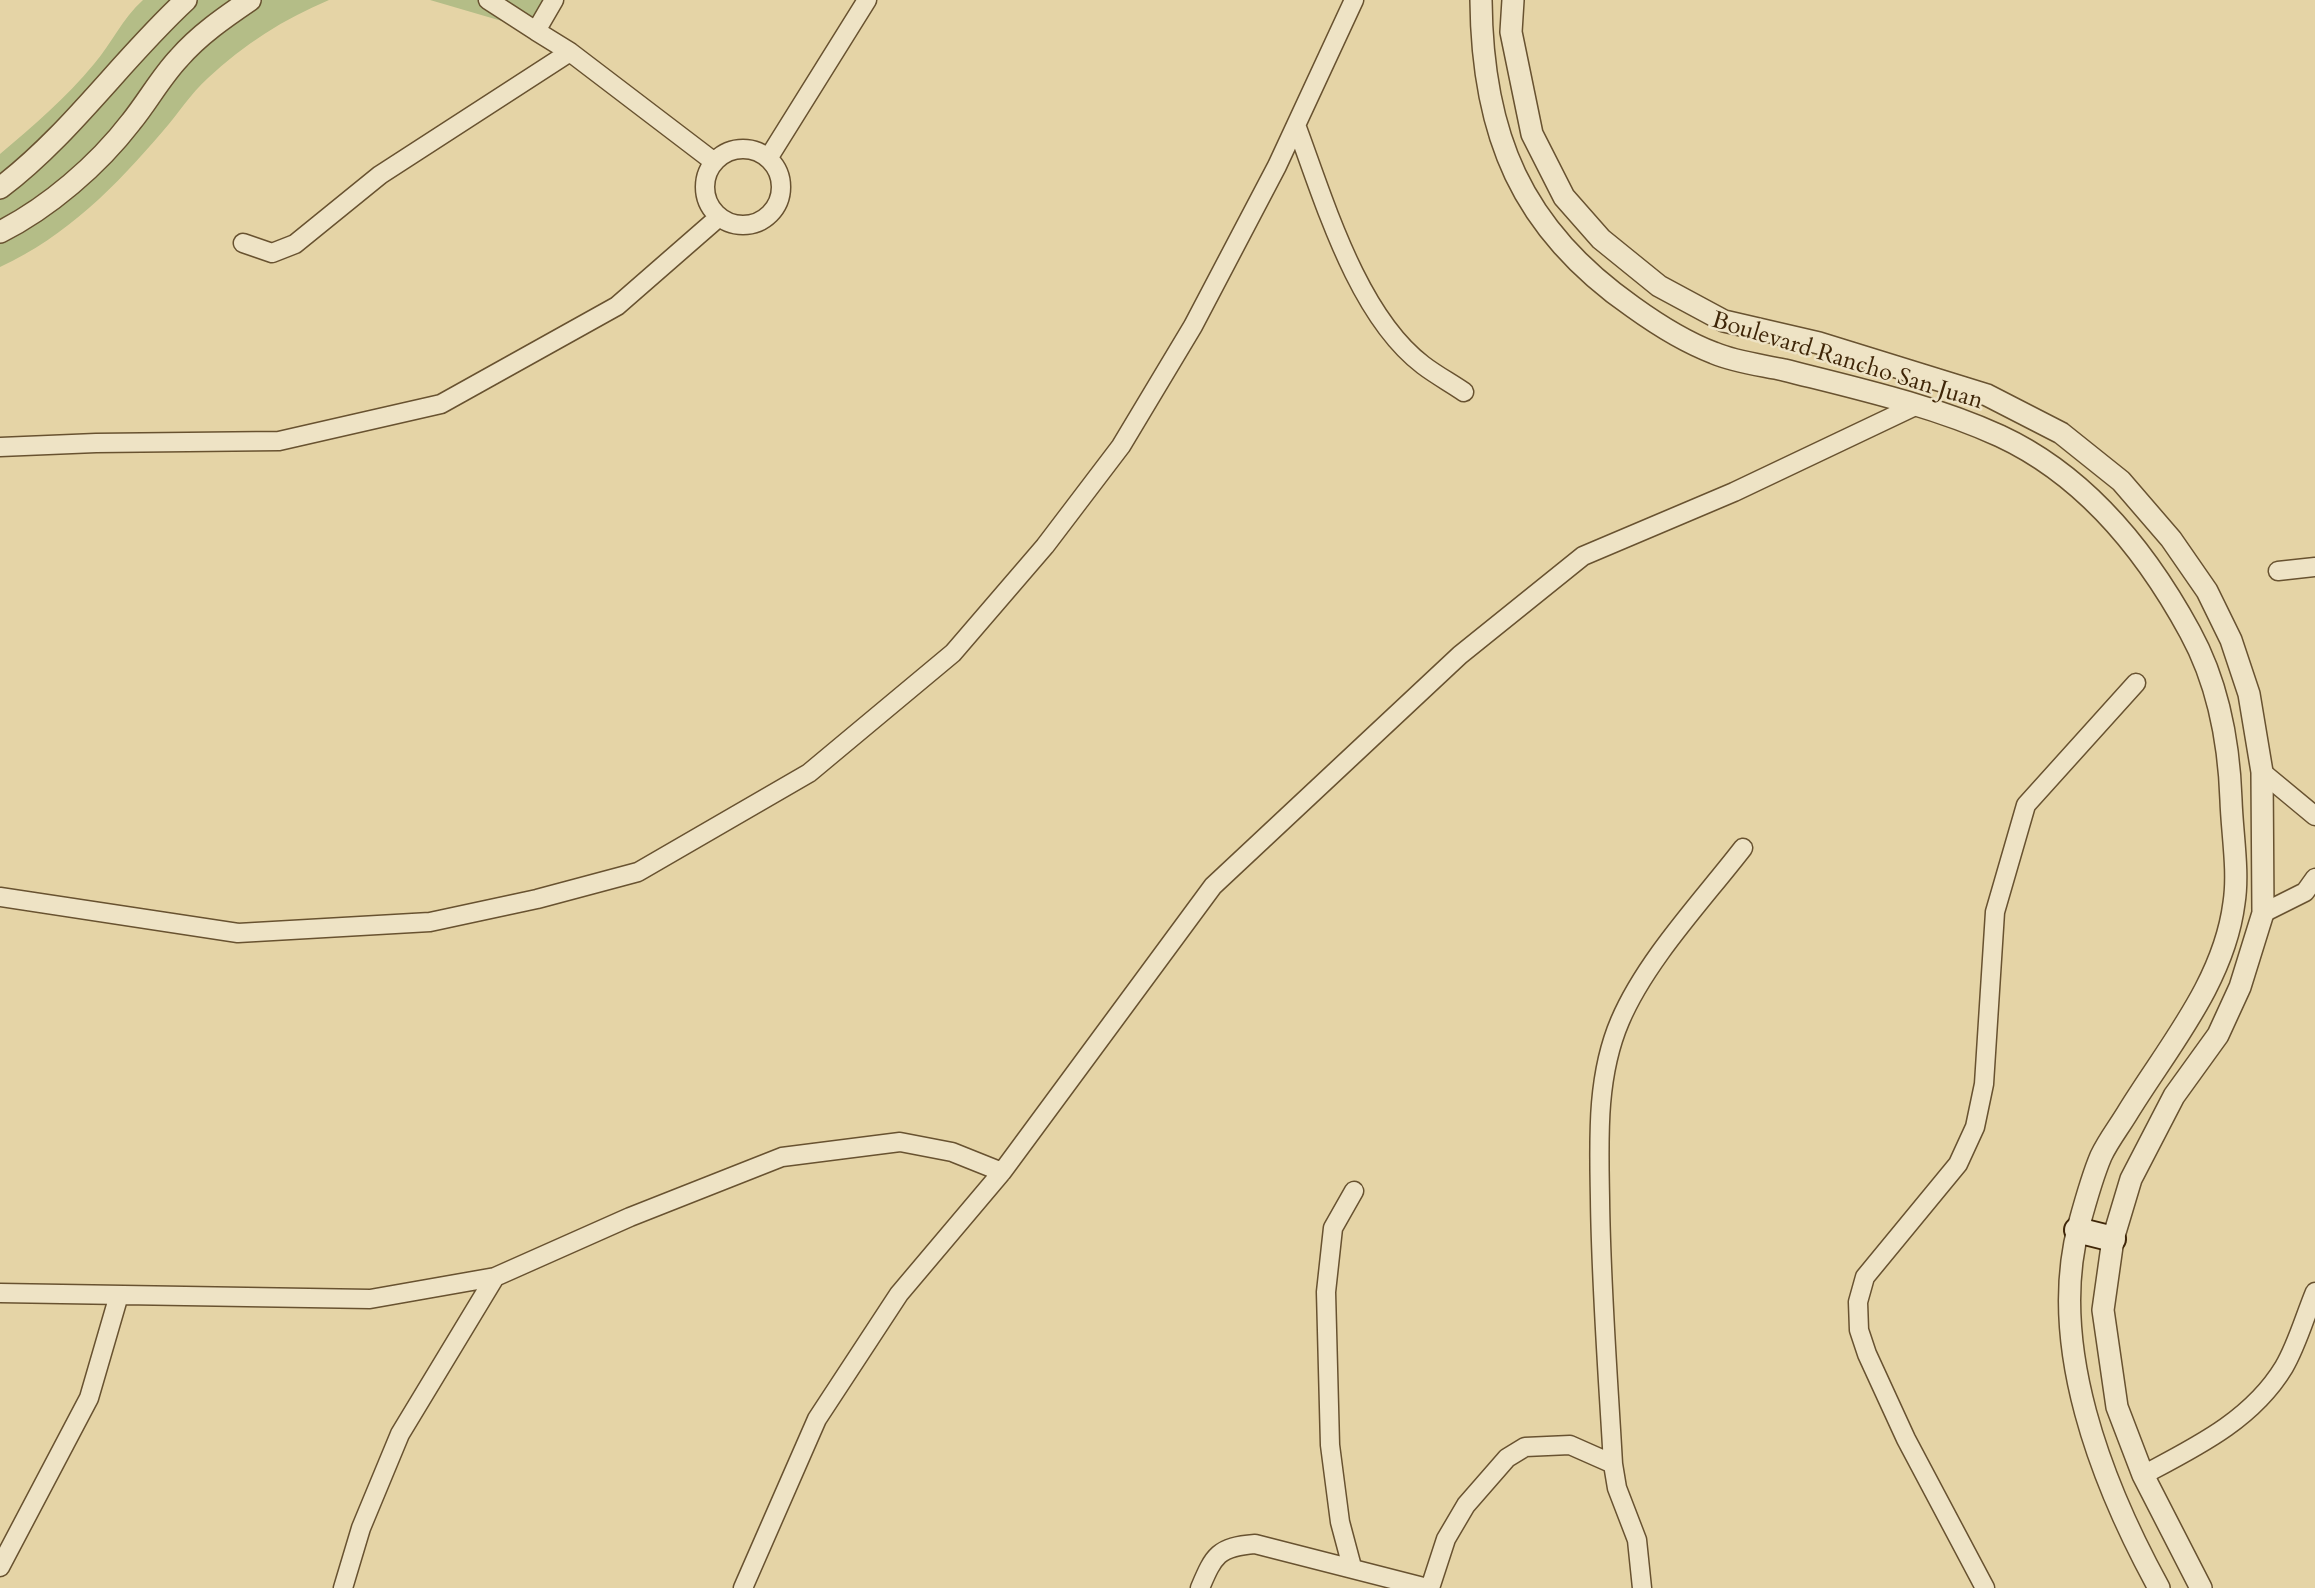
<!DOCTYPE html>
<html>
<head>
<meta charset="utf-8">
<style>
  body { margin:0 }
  canvas { display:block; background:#e5d4a6 }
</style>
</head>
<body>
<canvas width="2315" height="1588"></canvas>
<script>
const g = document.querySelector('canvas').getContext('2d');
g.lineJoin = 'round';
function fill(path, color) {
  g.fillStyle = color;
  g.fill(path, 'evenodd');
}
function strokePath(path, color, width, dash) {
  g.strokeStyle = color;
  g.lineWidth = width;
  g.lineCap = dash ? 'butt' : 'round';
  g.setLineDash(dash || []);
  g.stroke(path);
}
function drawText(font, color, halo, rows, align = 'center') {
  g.font = font + ' Cardo,serif';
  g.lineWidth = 5;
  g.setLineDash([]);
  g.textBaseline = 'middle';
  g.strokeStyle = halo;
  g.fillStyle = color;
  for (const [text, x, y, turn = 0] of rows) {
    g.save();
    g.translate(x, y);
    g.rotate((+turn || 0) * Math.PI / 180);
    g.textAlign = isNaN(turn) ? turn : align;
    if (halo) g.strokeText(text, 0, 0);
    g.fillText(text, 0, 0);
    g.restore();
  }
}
fill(new Path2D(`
  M143,0H329C284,19 244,44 208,78C191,93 178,114 163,131C116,186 67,236 0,267V154C33,126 66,98 94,64C112,43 122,19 143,0Z
  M430,0H561L536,31Z`), '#b4bd87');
const minor = new Path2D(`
  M488,0L536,31L554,0
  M536,31L570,52L713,161
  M1296,125C1324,200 1357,315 1423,365C1436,375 1451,383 1464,392
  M705 187a38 38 0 1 1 76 0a38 38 0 1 1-76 0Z
  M769,157L867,0
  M243,243L272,253L295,244L380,175L570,52
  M0,447L96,443L279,441L441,404L617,306L719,217
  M2278,571L2315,567
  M2262,772L2315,816
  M0,897L238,933L430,922L537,899L638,872L809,773L953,653L1045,546L1121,446L1193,326L1277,166L1354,0
  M2263,913L2305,892L2315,878
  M0,1293L370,1299L495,1277L630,1217L782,1157L900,1142L952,1152L1002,1172
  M2143,1475C2196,1447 2252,1420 2284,1367C2297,1345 2305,1316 2315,1292
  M0,1567L89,1398L119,1295
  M1352,1567L1340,1522L1330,1445L1326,1292L1333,1228L1354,1191
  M343,1588L361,1528L400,1434L495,1277
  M743,1588L817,1419L899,1294L1002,1172L1213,886L1460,655L1583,556L1734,492L1915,406
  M1200,1588C1214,1555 1218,1547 1255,1544L1427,1588
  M1430,1588L1446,1539L1466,1505L1507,1458L1525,1447L1570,1445L1613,1464
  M1642,1588L1637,1540L1617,1488L1613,1464C1608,1375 1601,1287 1600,1199C1599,1140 1596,1077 1620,1021C1646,960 1702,901 1743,848
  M1985,1588L1906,1439L1867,1354L1859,1330L1858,1302L1865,1277L1958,1164L1975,1127L1984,1084L1995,912L2026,805L2136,683`);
const tertiary = new Path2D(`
  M1481,0C1482,134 1521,229 1633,307C1658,325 1685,342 1714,353C1735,362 1761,365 1784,370C1855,388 1932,405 2000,436C2086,476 2146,551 2190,632C2218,683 2229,742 2231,800C2232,833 2239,871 2234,903C2224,982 2168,1047 2128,1112C2119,1127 2108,1141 2101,1156C2092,1177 2085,1203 2079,1225C2047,1345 2102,1484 2159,1588
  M1513,0L1511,32L1532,134L1564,197L1601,239L1659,286L1724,321L1819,343L1987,395L2061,433L2121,481L2171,539L2207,591L2231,640L2249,694L2262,772L2263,913L2240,987L2218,1035L2174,1096L2131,1179L2113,1239L2103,1310L2117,1407L2143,1475L2201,1588
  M0,188C71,134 121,60 186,0
  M0,232C48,208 98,165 131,122C148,101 161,77 179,58C199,35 225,17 250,0`);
const secondary = new Path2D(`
  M2077,1230L2113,1239`);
strokePath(minor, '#685230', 21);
strokePath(tertiary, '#685230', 24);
strokePath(secondary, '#3f2608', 28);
strokePath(minor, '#eee3c5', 18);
strokePath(tertiary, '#eee3c5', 21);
strokePath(secondary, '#eee3c5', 24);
drawText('24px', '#3f2608', '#eee3c5', [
  ["Boulevard Rancho San Juan",1847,362,17]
]);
</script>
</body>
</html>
